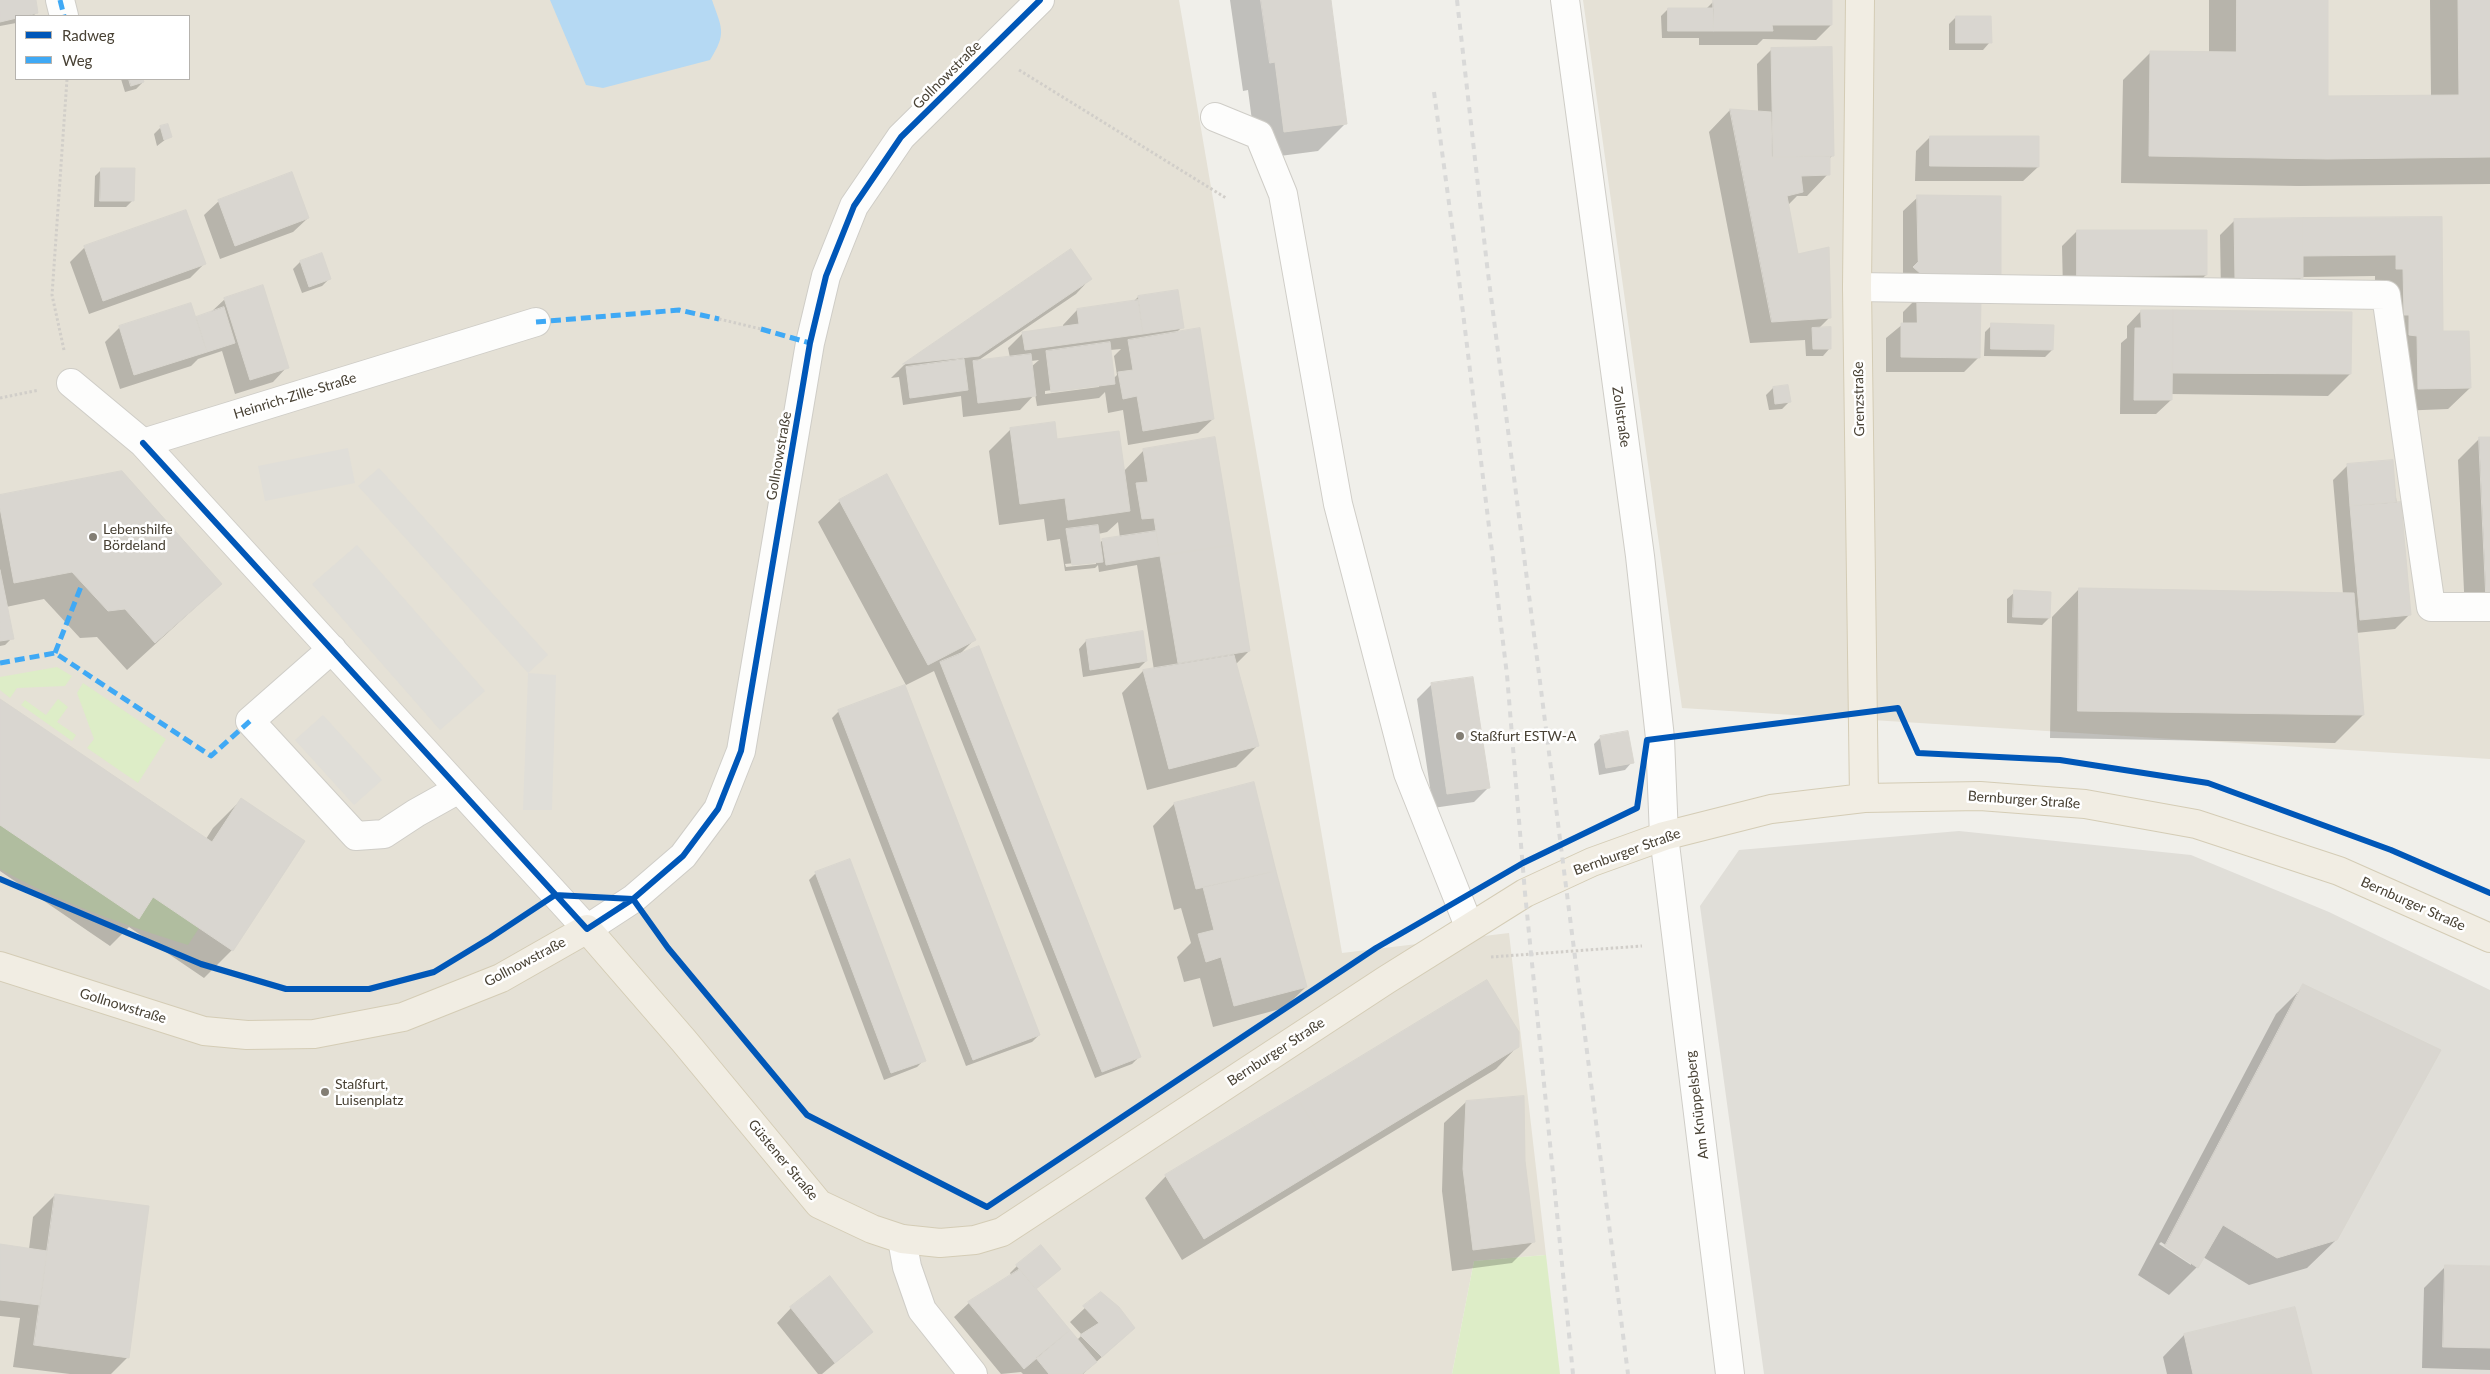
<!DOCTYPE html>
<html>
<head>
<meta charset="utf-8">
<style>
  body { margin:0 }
  #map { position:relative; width:2490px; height:1374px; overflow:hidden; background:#f0efea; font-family:Lato,sans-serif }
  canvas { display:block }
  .legend { position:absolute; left:15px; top:15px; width:175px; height:65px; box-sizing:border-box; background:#fff; border:1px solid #b6b3ae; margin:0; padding:6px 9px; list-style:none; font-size:15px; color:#484134 }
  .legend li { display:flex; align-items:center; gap:10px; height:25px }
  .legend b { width:25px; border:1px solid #b6b3ae }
</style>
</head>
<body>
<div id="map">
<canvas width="2490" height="1374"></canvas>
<ul class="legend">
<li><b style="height:6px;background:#0057b8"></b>Radweg</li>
<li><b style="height:6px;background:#3fa9f5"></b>Weg</li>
</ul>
</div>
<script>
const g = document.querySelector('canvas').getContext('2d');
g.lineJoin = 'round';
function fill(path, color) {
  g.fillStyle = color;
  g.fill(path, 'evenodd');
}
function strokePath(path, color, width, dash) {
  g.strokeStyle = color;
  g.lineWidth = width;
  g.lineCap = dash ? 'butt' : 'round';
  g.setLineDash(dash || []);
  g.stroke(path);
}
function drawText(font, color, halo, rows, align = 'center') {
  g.font = font + ' Lato,sans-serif';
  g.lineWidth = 5;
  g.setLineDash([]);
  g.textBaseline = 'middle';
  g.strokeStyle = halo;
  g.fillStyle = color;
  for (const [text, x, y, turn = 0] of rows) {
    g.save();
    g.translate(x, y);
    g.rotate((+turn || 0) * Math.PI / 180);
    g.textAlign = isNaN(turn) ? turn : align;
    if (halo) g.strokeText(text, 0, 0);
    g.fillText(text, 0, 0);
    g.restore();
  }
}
fill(new Path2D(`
  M0,0H1179L1342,953L1509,933L1546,1255L1474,1261L1452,1374H0ZM16,16H189V79H16Z
  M1583,0H2490V759L1682,708Z`), '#e5e1d6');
fill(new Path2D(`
  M348,448L355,483L265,501L258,466Z
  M379,468L548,655L528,673L556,675L552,810H523L528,673L358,486Z
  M357,545L485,691L440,730L312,584Z
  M323,715L382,780L354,805L295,740Z
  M1959,831L2191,855L2329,912L2490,990V1374H1764L1700,906L1739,850Z`), '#e0ded8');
fill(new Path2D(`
  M57,667L72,676L65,686L17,688L10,698L0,690V677Z
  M83,683L166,739L138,783L87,748L94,739L77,693Z
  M58,699L68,707L57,722L76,735L72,741L21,705L25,700L46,715Z
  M0,825L139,918L153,897L199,928L188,945C124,925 59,902 0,869Z
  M1546,1255L1560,1374H1452L1474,1261Z`), '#ddedc7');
fill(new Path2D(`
  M550,0H712C722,29 727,33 710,60L603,88L586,85Z`), '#b5d9f3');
fill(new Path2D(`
  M0,0H34L37,12L33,16H16V23L0,26Z
  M1230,0H1330L1346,123L1318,151L1257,159L1248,90L1243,91Z
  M1831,0V25L1816,40L1763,39L1757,45H1699V38H1662L1661,16L1668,9H1706L1714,1Z
  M2209,0H2328L2327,97L2431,96L2430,0H2490V184L2299,186L2121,183L2123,80L2151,52L2209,53Z
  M1956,17L1990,42L1983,50H1949V24Z
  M1772,49L1833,155L1829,159L1828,174L1807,196H1797L1787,206L1797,255L1829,318L1818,329L1830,348L1823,356H1806L1805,340L1750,343L1709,132L1730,110L1758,112L1757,64Z
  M121,79H142L143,82L136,89L125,92Z
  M161,127L170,136L157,146L154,134Z
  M1930,137L2038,167L2023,181H1915L1916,151Z
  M102,169L133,200L126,207H94L95,176Z
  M1918,197L2000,276L1903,278V211Z
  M219,201L308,218L293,232L220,259L204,215Z
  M2440,218L2442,333L2470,388L2448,409L2397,411L2375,290V276L2302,277L2287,292L2221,293L2220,235L2235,220Z
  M2077,231L2206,275L2191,289L2063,290L2062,246Z
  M85,247L204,264L190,278L89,314L70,262Z
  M1071,251L1090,279L1076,294L976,362L1010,358L1008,348L1023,333L1063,328V325L1077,310L1133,302L1138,297L1182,327L1176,333L1213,419L1198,433L1128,445L1123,410L1108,413L1105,392L1099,398L1037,406L1035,394L1020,410L963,417L961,396L903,405L899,377L891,378L904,365ZM1121,349L1114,356L1117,375L1113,379L1110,350ZM1039,360L1031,367V361ZM1099,384V387L1045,394V391Z
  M300,262L329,279L322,286L302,293L293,269Z
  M1918,297L1979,357L1964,372H1886V338L1903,324V312Z
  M225,299L287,367L273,382L235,394L222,351L198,359L191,366L120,389L105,342L120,327L195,319L210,313Z
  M2141,311H2174L2350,374L2328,396L2171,394V400L2156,414H2120L2121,343L2127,338V326Z
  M1992,325L2052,350L2045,357L1984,356L1985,332Z
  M1773,388L1789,402L1782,409L1769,410L1766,395Z
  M1011,429L1056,441L1124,471L1144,450L1249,651L1235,665L1257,746L1236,767L1147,790L1122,693L1143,671L1154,670L1137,565L1099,572L1098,565L1095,568L1065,571L1060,539L1047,541L1044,519L999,525L989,451ZM1118,522L1120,538L1102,541L1099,543L1098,534L1107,532ZM1096,561V564L1066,567L1065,564Z
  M2480,438H2490V612L2465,613L2458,460Z
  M2392,461L2409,615L2395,629L2356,633L2363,715L2335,743L2050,738L2052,617L2079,589L2343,594L2333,480L2348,465Z
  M0,496L221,584L127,670L97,637L80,638L44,599L6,607L12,638L5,645L0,646Z
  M840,501L975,639L958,656L1139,1057L1132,1064L1095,1078L934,671L906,685L818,522Z
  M2015,592L2049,618L2042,625L2007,623V599Z
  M1142,633L1146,661L1139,668L1083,677L1079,649L1086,641Z
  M1432,684L1488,788L1474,802L1433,808L1417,699Z
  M0,700L206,839L213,828L241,800L304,842L232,950L204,978L129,927L110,946L0,871Z
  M839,711L1039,1035L1032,1042L966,1066L832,718Z
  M1601,737L1632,762L1625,770L1599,775L1594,744Z
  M1253,784L1306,987L1284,1008L1213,1027L1200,978L1184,982L1177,957L1191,943L1181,908L1174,910L1153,826L1174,804Z
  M816,873L924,1060L917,1067L884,1080L809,880Z
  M2304,986L2336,1240L2307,1268L2249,1285L2203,1257L2197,1267L2169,1295L2138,1275L2276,1014ZM2161,1242L2191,1262V1265L2159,1244Z
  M1517,1047L1496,1069L1182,1260L1145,1198L1166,1176Z
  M1466,1102L1524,1161L1534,1241L1512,1263L1452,1271L1442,1191L1444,1123Z
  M55,1195L128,1357L111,1374H70L13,1367L20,1318L0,1316V1246L29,1249L33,1217Z
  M1017,1266L1077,1340L1082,1335L1070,1322L1101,1293L1134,1328L1083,1374H1023L1021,1372L1001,1374L954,1317L969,1303L1012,1276L1010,1273Z
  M2446,1266L2490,1268V1370L2422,1368L2424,1288Z
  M791,1308L872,1332L822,1374H818L777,1323Z
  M2294,1308L2311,1374H2167L2163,1357L2184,1335Z`), '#0003');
const building = new Path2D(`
  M0,0H36L38,13L0,22Z
  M1261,0H1331L1347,124L1284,132L1275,62L1270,63Z
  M1713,0H1832V25H1772L1773,31H1714Z
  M2237,0H2328V96L2459,95L2458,0H2490V157L2327,159L2149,156L2150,51L2236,52Z
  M1668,8H1714V31H1668Z
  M1956,16H1991L1992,43H1956Z
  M1832,47L1834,156L1773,157L1771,48Z
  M129,79H143L144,82L131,86Z
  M1730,109L1771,112L1772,157L1830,156V175L1801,176L1803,192L1787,196L1798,254L1829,247L1831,318L1772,322Z
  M168,124L172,137L164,140L160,126Z
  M1930,136H2039V167L1930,166Z
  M101,168H135L134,201H100Z
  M292,172L309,218L235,246L218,200Z
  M1917,195L2001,196V276L1930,282L1913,267L1918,262Z
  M186,210L206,264L103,301L84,246Z
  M2442,217L2443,331H2469L2471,388L2418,389L2417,336L2409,335V315H2404L2403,269H2396V255L2303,256V218Z
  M2303,218V278L2235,279L2234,219Z
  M2077,230H2207V275L2077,276Z
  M1071,249L1092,279L979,356L903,364Z
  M322,253L331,279L309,287L300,261Z
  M263,285L289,368L250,380L224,298Z
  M1178,290L1184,328L1143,334L1138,296Z
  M1917,296L1981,297L1980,358L1901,357V323H1917Z
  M1138,300L1143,334L1025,350L1022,332L1079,324L1077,309Z
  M191,303L207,352L134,375L119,326Z
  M224,307L235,343L207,352L196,317Z
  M2141,310H2173L2172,400H2134L2135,328H2141Z
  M2173,310L2352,312L2351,374L2173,373Z
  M1991,323L2054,325L2053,350L1991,349Z
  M1831,327V349H1813L1812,328Z
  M1200,328L1214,419L1143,431L1137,396L1123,399L1118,372L1133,370L1128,340Z
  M1110,342L1115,384L1051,392L1046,351Z
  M1031,354L1036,396L978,403L973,361Z
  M964,359L968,390L910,398L906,367Z
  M1788,385L1791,402L1775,404L1773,387Z
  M1055,422L1057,439L1119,431L1130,511L1068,520L1065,498L1020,504L1010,428Z
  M1215,437L1233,545L1160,556L1154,518L1142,519L1136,483L1148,482L1143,449Z
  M2479,437H2490V592H2486Z
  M2393,460L2396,502L2350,506L2347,464Z
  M122,471L222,584L155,643L125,609L108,611L72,572L14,583L0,508V495Z
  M887,474L976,640L928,665L839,500Z
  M2401,502L2411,615L2360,620L2350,506Z
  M1098,525L1103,562L1072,565L1066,529Z
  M1156,531L1160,556L1106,565L1102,539Z
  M1233,545L1250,651L1178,663L1160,556Z
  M0,570L14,639L0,641Z
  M2079,588L2354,593L2364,715L2078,711Z
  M2014,590L2051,592L2050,618L2013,617Z
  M1143,631L1147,661L1090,670L1086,640Z
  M979,646L1141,1057L1102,1072L940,662Z
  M1234,655L1259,746L1169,769L1143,670Z
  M1473,677L1490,788L1447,794L1431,683Z
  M905,685L1040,1035L973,1060L838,710Z
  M0,699L212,842L241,798L305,841L233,951L153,897L139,919L0,825Z
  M1628,731L1634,763L1606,768L1600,736Z
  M1254,782L1276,871L1196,889L1174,803Z
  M850,859L926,1061L891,1073L815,872Z
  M1276,871L1307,987L1234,1006L1221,957L1206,962L1198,934L1214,930L1203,887Z
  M1487,980L1519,1032V1047L1335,1159L1296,1096Z
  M2303,984L2441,1050L2337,1240L2277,1258L2223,1225L2198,1268L2165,1246Z
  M1296,1096L1335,1159L1204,1239L1165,1175Z
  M1524,1096L1525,1161L1535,1242L1473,1250L1463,1169L1466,1101Z
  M55,1194L149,1206L129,1358L34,1345Z
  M0,1244L47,1251L40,1305L0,1300Z
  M1041,1245L1061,1269L1036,1289L1016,1265Z
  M2445,1265L2490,1266V1348L2443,1347Z
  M1020,1269L1070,1330L1024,1369L968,1302Z
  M830,1276L873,1332L835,1363L790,1307Z
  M1101,1292L1119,1307L1135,1328L1102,1357L1080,1335L1099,1323L1083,1306Z
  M2295,1307L2312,1374H2193L2184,1334Z
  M1070,1330L1097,1362L1082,1374H1049L1036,1358Z`);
fill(building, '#d9d6d0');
strokePath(building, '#d9d6cf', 1);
const minor = new Path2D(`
  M60,0L64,16
  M1565,0L1640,556L1660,738L1664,836L1730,1374
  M1215,117L1259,135L1283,194L1338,504L1408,773L1469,926
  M1857,287L2386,295L2431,607H2490
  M71,383L143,443L536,322
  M143,443L587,929L633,899L683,856L718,809L741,751L810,343L826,276L854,206L901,137L1040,0
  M332,649L250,721L356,836L384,834L416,813L459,789
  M902,1239L907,1267L922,1310L973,1374`);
const major = new Path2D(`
  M1860,0L1857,287L1864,798
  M0,966L204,1031L247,1035L314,1034L403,1017L501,978L587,929L684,1041L819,1204L872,1229L902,1239L940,1243L975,1240L1002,1232L1386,980L1525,893L1592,862L1664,836L1771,809L1864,798L1980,796L2085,804L2196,824L2339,871L2490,938`);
strokePath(minor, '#cfcdc7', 30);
strokePath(major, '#d4ccb5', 30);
strokePath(new Path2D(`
  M1019,70L1226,198
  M719,319L761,329
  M64,350L52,295L67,79
  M0,398L39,390
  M1491,957L1642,946`), '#d1cec9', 3, [2.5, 2.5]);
strokePath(minor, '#fdfdfc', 28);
strokePath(major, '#f1ede3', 28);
strokePath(new Path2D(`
  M1457,0L1487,265L1628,1374
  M1434,92L1456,255L1507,675L1525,893L1573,1374`), '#d9d9d8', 4, [6, 6]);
strokePath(new Path2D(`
  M60,0L64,16
  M536,322L679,310L719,319
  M761,329L810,343
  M55,653L82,584
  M0,663L55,653L211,756L250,721`), '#3fa9f5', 5, [10, 5]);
strokePath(new Path2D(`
  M143,443L587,929L633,899L683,856L718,809L741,751L810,343L826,276L854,206L901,137L1040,0
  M0,879L201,964L286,989H369L434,972L490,938L555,895L633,899L668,948L807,1115L987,1207L1376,948L1523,863L1637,808L1647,740L1898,708L1918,753L2060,760L2208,783L2391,850L2490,893`), '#0057b8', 6);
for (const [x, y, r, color] of [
  [93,537,5,"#837e74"],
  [1460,736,5,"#837e74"],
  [325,1092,5,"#837e74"]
]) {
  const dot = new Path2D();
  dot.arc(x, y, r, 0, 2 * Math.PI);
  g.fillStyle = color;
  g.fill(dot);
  strokePath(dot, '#fff', 2);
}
drawText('14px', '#484134', '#fff', [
  ["Gollnowstraße",947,75,-45],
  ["Heinrich-Zille-Straße",295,396,-17],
  ["Grenzstraße",1859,399,-91],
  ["Zollstraße",1621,417,82],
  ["Gollnowstraße",779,456,-80],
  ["Bernburger Straße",2024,800,4],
  ["Bernburger Straße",1627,852,-20],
  ["Bernburger Straße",2413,904,24],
  ["Gollnowstraße",525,962,-28],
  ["Gollnowstraße",123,1006,17],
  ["Bernburger Straße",1276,1052,-33],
  ["Am Knüppelsberg",1697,1105,-97],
  ["Güstener Straße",783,1160,50]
]);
drawText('14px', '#484134', '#fff', [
  ["Lebenshilfe",103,529],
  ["Bördeland",103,545],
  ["Staßfurt ESTW-A",1470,736],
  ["Staßfurt,",335,1084],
  ["Luisenplatz",335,1100]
], 'left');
</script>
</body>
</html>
